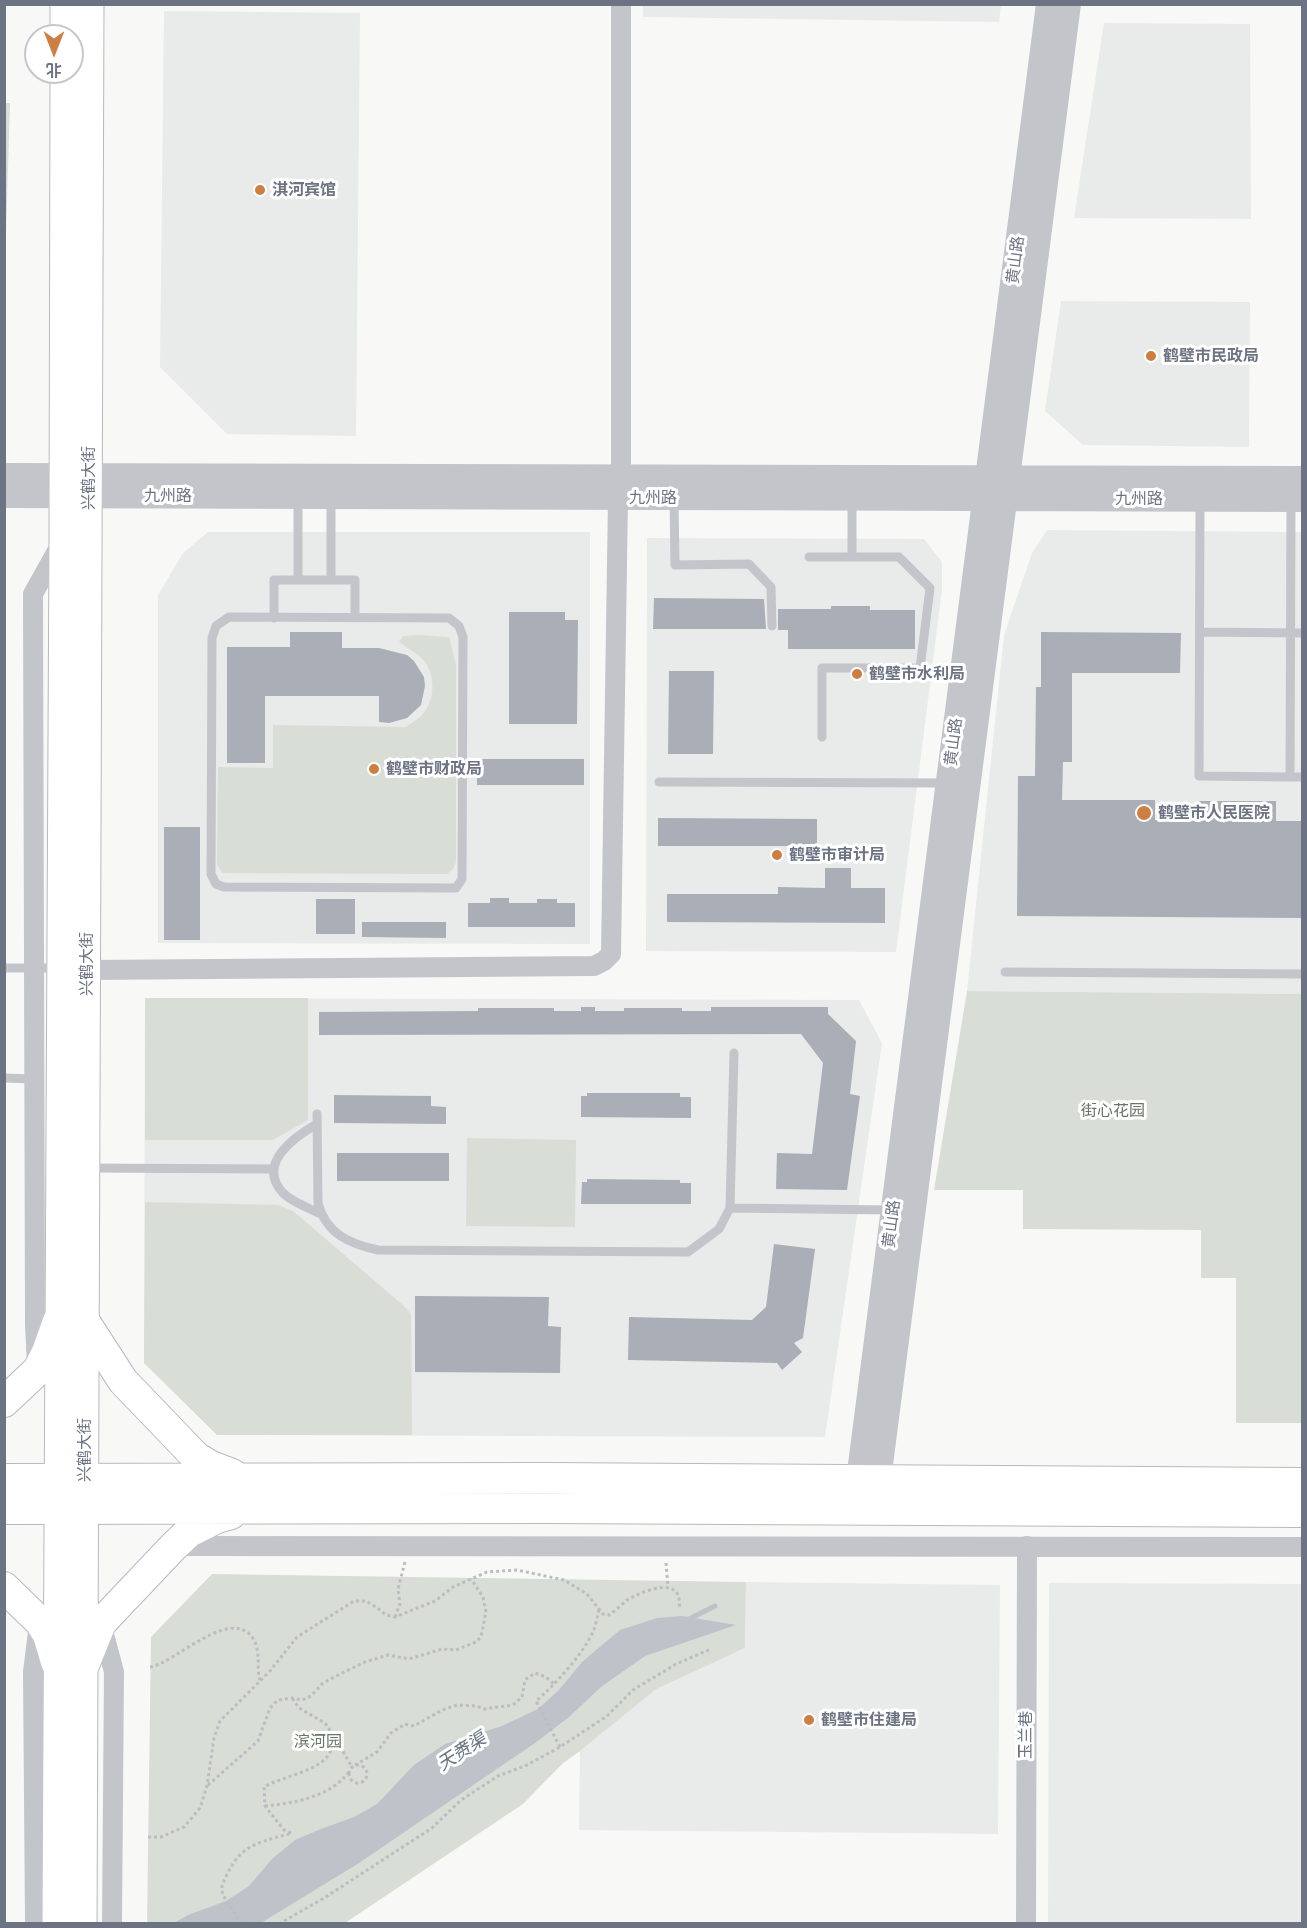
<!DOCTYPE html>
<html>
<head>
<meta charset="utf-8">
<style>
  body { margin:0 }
  #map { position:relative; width:1307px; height:1928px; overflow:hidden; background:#f8f9f7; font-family:"PT Sans Narrow","Noto Sans SC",sans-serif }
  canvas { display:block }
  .frame { position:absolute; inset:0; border:6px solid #6c7484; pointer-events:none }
  .north { position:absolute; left:24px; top:24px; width:60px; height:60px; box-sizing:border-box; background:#fff; border:2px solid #c4c7ce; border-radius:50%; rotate:180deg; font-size:16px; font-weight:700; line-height:24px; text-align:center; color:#6c7484 }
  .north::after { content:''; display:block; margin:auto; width:21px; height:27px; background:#cd7e42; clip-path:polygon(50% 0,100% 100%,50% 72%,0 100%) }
</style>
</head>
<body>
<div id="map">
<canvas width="1307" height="1928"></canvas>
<div class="frame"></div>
<div class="north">北</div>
</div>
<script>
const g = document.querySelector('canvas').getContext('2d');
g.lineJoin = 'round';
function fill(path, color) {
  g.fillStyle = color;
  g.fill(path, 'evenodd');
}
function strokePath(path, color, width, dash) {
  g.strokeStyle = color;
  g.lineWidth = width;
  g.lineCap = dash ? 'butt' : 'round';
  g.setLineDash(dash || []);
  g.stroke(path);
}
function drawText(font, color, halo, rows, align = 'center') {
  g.font = font + ' "PT Sans Narrow","Noto Sans SC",sans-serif';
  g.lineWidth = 6;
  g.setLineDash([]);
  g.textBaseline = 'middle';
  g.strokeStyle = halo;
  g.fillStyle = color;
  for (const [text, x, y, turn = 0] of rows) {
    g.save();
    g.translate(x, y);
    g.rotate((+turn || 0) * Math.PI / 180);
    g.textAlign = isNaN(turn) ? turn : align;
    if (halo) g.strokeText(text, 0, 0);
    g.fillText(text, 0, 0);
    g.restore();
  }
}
fill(new Path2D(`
  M643,5L1001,4V5L999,22L643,17Z
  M164,11L360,13L356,436L227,434L160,367Z
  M1104,23L1250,24L1251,219L1074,218Z
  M1061,301L1250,302L1249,447L1083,445L1045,411Z
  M1047,530L1302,532V994L967,991L1004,635L1032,553Z
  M208,532H590V944L158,943V595L183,553Z
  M647,538L924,539L942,562V590L896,952L646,951Z
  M145,998L859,1000L882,1043L825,1437L217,1435L144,1363Z
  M746,1582L1000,1585L998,1834L579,1830L580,1751L656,1688L745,1648Z
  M1049,1583L1302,1584V1923H1048Z`), '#e9eaea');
fill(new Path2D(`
  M5,103H10L5,267L4,103Z
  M418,635L449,637L456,665V862L453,869L447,874L222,873L217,864L218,767L273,768V725L406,727C411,723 417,720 421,716C435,703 436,677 425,662C419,654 407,648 399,642L403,636Z
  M967,991L1302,994V1423H1236V1278H1201V1230L1023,1229V1190H934Z
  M145,998H308V1120L273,1140H145Z
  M467,1138L576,1140L575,1227L466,1226Z
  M145,1202L278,1205L293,1211L405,1307L411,1314L412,1435H217L144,1363Z
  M212,1574L746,1582L745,1648L656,1689L580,1751L562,1764L523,1804L345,1923L147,1924L151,1637Z`), '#d8ddd6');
fill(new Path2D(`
  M682,1616L736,1625L645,1656L601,1687L569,1717L535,1743L359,1863L261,1923H174L188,1915L226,1901L249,1886L272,1859L295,1840L321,1829L354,1817L377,1804L414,1765L445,1744L502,1726L538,1709L559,1690L582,1662L620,1630L657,1618Z`), '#bdc3c9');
strokePath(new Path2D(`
  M687,1620L715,1606`), '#bdc3c9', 5);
fill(new Path2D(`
  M654,598L764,599L766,629H653Z
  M831,606H870V610H915V649H788V630H778V609H831Z
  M509,612H565V620H578L577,724H509Z
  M290,632H342V648H379L407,655L414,661L424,677L425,686L421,705L407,718L389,723L379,722V696H265V763H227V647H290Z
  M1041,632L1181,633L1180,673H1072V762H1063L1062,800H1155V820H1199V801H1276V821H1302V918L1017,916L1018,776H1035L1036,687H1041Z
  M669,671H714L713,754H668Z
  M477,759H584V785H477Z
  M658,818L817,819V846H658Z
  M164,827H200V940H164Z
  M825,868H851V888H885V923L667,922V894H778V887L825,888Z
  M490,898H509V903H537V899H557V903H575V927H468V903H490Z
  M316,899H355V934H316Z
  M362,922H446V938L362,937Z
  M581,1007H595V1011H624V1008H682V1011H711V1007H828V1014L856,1041L850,1094L860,1096L847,1190L776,1189L777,1153L812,1154L823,1063L801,1034L319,1035V1012L478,1011V1008H554V1011H581Z
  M587,1093H680V1097H691V1118L581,1117V1096H587Z
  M334,1095L431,1096V1106L446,1107V1124L334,1123Z
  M337,1153H449V1181H337Z
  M587,1179L680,1180V1183H691V1204H581L582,1182H587Z
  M774,1244L815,1249L803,1338L794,1343L802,1352L782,1370L777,1363L628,1360L629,1317L752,1320L766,1307Z
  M415,1296L549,1297L548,1326L561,1327L560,1373L415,1372Z`), '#aaaeb6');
const secondary = new Path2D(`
  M64,36V4
  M56,1924L63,540L64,72
  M83,1924L90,4`);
const primary = new Path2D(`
  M85,1322L123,1381L196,1457L211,1466L232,1474
  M4,1402L38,1370L47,1352L58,1321
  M4,1479L546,1478L1302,1483
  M4,1509L546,1508L1302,1512
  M4,1587L40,1622L48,1635L56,1662
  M84,1665L101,1623L174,1546L189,1532L217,1518L231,1514`);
strokePath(secondary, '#b6b9be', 29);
strokePath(primary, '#b7b9be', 32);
strokePath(new Path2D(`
  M666,1563L668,1587
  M395,1617L400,1604L398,1589L405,1562
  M150,1667C174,1664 233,1603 254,1640C261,1653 256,1668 260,1681
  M334,1736L352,1767
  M560,1747L536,1701C554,1686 583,1654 593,1632C596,1625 597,1617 599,1610
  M349 1774a9 9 0 1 1 18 0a9 9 0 1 1-18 0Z
  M355,1765L377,1752L391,1733L405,1724L414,1726L442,1710L457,1705L476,1706L484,1709L513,1705L522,1697L525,1680L535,1673L546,1677L554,1684
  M208,1785L258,1741L270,1708L278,1700L292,1698L302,1700L311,1696L323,1683L342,1673L365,1662L388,1655L409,1659L442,1649L456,1650L476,1642L481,1637L486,1612L483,1597L471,1579
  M265,1806C295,1803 330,1797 349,1772
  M291,1833L284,1830L265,1806L264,1787C282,1776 324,1771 331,1750C332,1745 332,1739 333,1735L325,1723L299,1708L292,1698
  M148,1837H161L184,1827L200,1808L207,1786L214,1738L220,1721L270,1671L297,1637L354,1601H366L376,1607L386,1615L395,1617L435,1601L453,1587L487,1572L517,1570L564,1580L587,1594L603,1614L609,1615C615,1611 621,1605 627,1600C645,1590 684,1574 679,1609
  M242,1924L226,1901L221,1889C236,1848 250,1844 289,1834
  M279,1924L324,1898L432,1828L461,1800L498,1776L527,1765L560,1747L607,1716L633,1690L676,1664L711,1649`), '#bbbdc0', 3, [3, 3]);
strokePath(new Path2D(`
  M298,498V580
  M674,500L675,565L749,564L771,587L772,626
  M1200,502L1199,776L1290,777L1291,502
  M809,557H899L930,588L920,668H822V737
  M852,557V499
  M331,580V498
  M229,617L449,618L459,626L463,637L462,879L456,888L224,887L216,884L211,874L212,638L216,626Z
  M274,618V580H355V618
  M1200,632L1302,633
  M1290,777H1302
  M659,782L947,783
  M4,968H58
  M1005,972L1302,974
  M4,1078L34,1079
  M317,1114L318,1203C326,1234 350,1244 378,1250L688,1252L719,1229L730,1208L734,1053
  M317,1124C294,1137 256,1164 283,1193C292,1202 309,1208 321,1214
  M87,1168L274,1169
  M730,1208L891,1210`), '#c3c5ca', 9);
strokePath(new Path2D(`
  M621,4V476
  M87,970L594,966L604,961L611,954L618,498
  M37,1366L35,1325L33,594L62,542
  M174,1546L1302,1547
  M101,1623L114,1672L112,1924
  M35,1924L33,1672L39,1624
  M1026,1924L1027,1546`), '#c3c5ca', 20);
strokePath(new Path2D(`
  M4,475L1302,478
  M4,496L1302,500
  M858,1480L1048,4
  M879,1480L1069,4`), '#c3c5ca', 24);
strokePath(secondary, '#fff', 27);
strokePath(primary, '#fff', 30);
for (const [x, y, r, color] of [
  [260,190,6,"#cd7e42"],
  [1151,356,6,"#cd7e42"],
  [857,674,6,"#cd7e42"],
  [374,769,6,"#cd7e42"],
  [1144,813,8,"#cd7e42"],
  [777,855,6,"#cd7e42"],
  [809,1720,6,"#cd7e42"]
]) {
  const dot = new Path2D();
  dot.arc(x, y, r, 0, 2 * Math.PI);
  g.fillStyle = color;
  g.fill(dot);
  strokePath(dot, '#fff', 2);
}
drawText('bold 16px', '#6c7484', '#fff', [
  ["淇河宾馆",272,190],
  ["鹤壁市民政局",1163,356],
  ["鹤壁市水利局",869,674],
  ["鹤壁市财政局",386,769],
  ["鹤壁市人民医院",1158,813],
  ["鹤壁市审计局",789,855],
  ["鹤壁市住建局",821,1720]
], 'left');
drawText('16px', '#6c7484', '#fff', [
  ["黄山路",1016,260,-83],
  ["兴鹤大街",89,478,-90],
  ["九州路",168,496],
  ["九州路",653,498],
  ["九州路",1139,499],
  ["黄山路",954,742,-83],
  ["兴鹤大街",87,964,-90],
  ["黄山路",892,1224,-83],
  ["兴鹤大街",85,1450,-90],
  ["玉兰巷",1026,1735,-90]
]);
drawText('16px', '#676', '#fff', [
  ["街心花园",1113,1111],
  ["滨河园",318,1742]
]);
drawText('italic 18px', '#67747f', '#fff', [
  ["天赉渠",462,1752,-33]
]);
</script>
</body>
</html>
